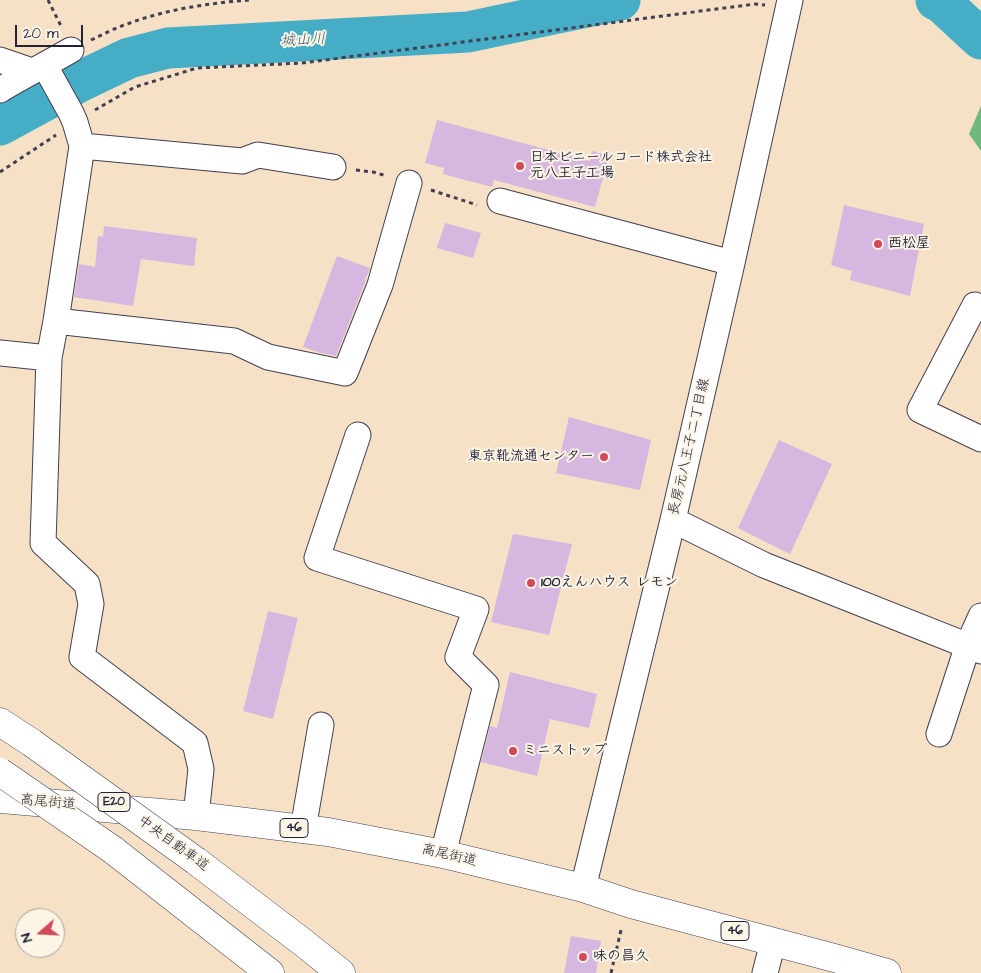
<!DOCTYPE html>
<html>
<head>
<meta charset="utf-8">
<style>
  body { margin:0 }
  #map { position:relative; width:981px; height:973px; overflow:hidden; background:#f6e1c6; font-family:"Architects Daughter",sans-serif }
  canvas { display:block }
  .north { position:absolute; left:15px; top:908px; width:50px; height:50px; box-sizing:border-box; background:#fcf5e5; border:1px solid #a5a1a1; border-radius:50%; rotate:251deg; font-size:14px; font-weight:700; line-height:20px; text-align:center; color:#22223b }
  .north::after { content:''; display:block; margin:auto; width:18px; height:22px; background:#d1495b; clip-path:polygon(50% 0,100% 100%,50% 72%,0 100%) }
  .scale { position:absolute; left:15px; top:25px; width:68px; height:22px; box-sizing:border-box; border:2px solid #22223b; border-top:0; padding-left:6px; font-size:15px; line-height:18px; white-space:nowrap; color:#22223b; -webkit-text-stroke:4px #fcf5e5; paint-order:stroke }
</style>
</head>
<body>
<div id="map">
<canvas width="981" height="973"></canvas>
<div class="north">N</div>
<div class="scale">20 m</div>
</div>
<script>
const g = document.querySelector('canvas').getContext('2d');
g.lineJoin = 'round';
function fill(path, color) {
  g.fillStyle = color;
  g.fill(path, 'evenodd');
}
function strokePath(path, color, width, dash) {
  g.strokeStyle = color;
  g.lineWidth = width;
  g.lineCap = dash ? 'butt' : 'round';
  g.setLineDash(dash || []);
  g.stroke(path);
}
function drawText(font, color, halo, rows, align = 'center') {
  g.font = font + ' "Architects Daughter","Klee One",sans-serif';
  g.lineWidth = 4;
  g.setLineDash([]);
  g.textBaseline = 'middle';
  g.strokeStyle = halo;
  g.fillStyle = color;
  for (const [text, x, y, turn = 0] of rows) {
    g.save();
    g.translate(x, y);
    g.rotate((+turn || 0) * Math.PI / 180);
    g.textAlign = isNaN(turn) ? turn : align;
    if (halo) g.strokeText(text, 0, 0);
    g.fillText(text, 0, 0);
    g.restore();
  }
}
fill(new Path2D(`
  M981,106V151L969,134Z`), '#70b87e');
strokePath(new Path2D(`
  M936,0L942,3L981,39
  M0,125L79,82L129,58L168,48L468,32L620,0`), '#45adc5', 41);
fill(new Path2D(`
  M437,120L590,161L592,151L609,156L595,207L494,180L492,187L443,174L444,168L425,163Z
  M844,205L924,224L910,296L850,280L852,271L831,265Z
  M445,223L481,233L473,258L437,248Z
  M104,226L197,238L194,266L141,259L133,306L74,297L79,264L95,267L98,236L103,237Z
  M337,256L370,268L365,280H366L336,356L321,353L303,347Z
  M569,417L651,440L640,490L556,473Z
  M779,440L832,464L790,554L738,528Z
  M513,534L572,544L549,635L491,622Z
  M268,611L298,618L273,719L243,711Z
  M510,672L597,694L589,728L550,719L537,776L481,762L490,726L497,728Z
  M571,936L601,941L596,973H564Z`), '#d6b7e0');
const minor = new Path2D(`
  M0,60L32,71
  M45,66L71,113L75,122L82,146L56,321L49,358L43,543L87,584L91,604L82,657L195,743L201,769L196,816
  M0,90C23,76 47,64 71,50
  M82,146L242,161L258,155L333,167
  M500,201L732,263
  M975,305L920,410L981,439
  M56,321L234,341L268,357L345,373L380,285L409,183
  M0,353L49,358
  M358,435L317,558L476,609L458,657L486,685L443,854
  M673,520L764,565L981,651
  M939,734L968,645L981,616
  M303,829L321,725
  M583,888L673,520L732,263L790,0
  M765,973L773,942`);
const major = new Path2D(`
  M0,799L196,816L303,829L328,832L443,854L583,888L631,904L838,959L887,973`);
const highway = new Path2D(`
  M0,722L32,743
  M113,850L270,973
  M196,861L305,944L341,973`);
strokePath(minor, '#423f50', 27);
strokePath(major, '#423f50', 29);
strokePath(highway, '#423f50', 29);
strokePath(new Path2D(`
  M48,0L62,28
  M91,40C104,34 117,27 130,23C168,9 210,3 250,0
  M95,110L135,87L197,68L302,63L755,4L765,5
  M356,170L373,172L387,176
  M0,172L56,135
  M431,190L477,205
  M611,973L621,930`), '#423f50', 3, [4, 4]);
strokePath(minor, '#fff', 25);
strokePath(major, '#fff', 28);
strokePath(highway, '#fff', 28);
const highwayBridge = new Path2D(`
  M32,743L196,861
  M0,772L113,850`);
strokePath(highwayBridge, '#423f50', 29, []);
strokePath(highwayBridge, '#fff', 28);
for (const [x, y, r, color] of [
  [520,166,5,"#d1495b"],
  [878,244,5,"#d1495b"],
  [604,457,5,"#d1495b"],
  [531,583,5,"#d1495b"],
  [513,751,5,"#d1495b"],
  [583,957,5,"#d1495b"]
]) {
  const dot = new Path2D();
  dot.arc(x, y, r, 0, 2 * Math.PI);
  g.fillStyle = color;
  g.fill(dot);
  strokePath(dot, '#fcf5e5', 2);
}
for (const [x, y, w] of [
  [114,802,32],
  [294,828,28],
  [735,931,28]
]) {
  const box = new Path2D();
  box.roundRect(x - w / 2, y - 9.5, w, 19, 4);
  g.fillStyle = '#fcf5e5';
  g.fill(box);
  strokePath(box, '#22223b', 1);
}
drawText('bold 12px', '#22223b', null, [
  ["E20",114,802],
  ["46",294,828],
  ["46",735,931]
]);
drawText('bold 14px', '#22223b', '#fcf5e5', [
  ["日本ビニールコード株式会社",530,158],
  ["元八王子工場",530,174],
  ["西松屋",888,244],
  ["東京靴流通センター",594,457,"right"],
  ["100えんハウス レモン",541,583],
  ["ミニストップ",523,751],
  ["味の昌久",593,957]
], 'left');
drawText('14px', '#22223b', '#fcf5e5', [
  ["長房元八王子二丁目線",690,447,-77],
  ["高尾街道",48,803,5],
  ["中央自動車道",173,844,36],
  ["高尾街道",449,856,13]
]);
drawText('italic 15px', '#305a72', '#fcf5e5', [
  ["城山川",303,41,-3]
]);
</script>
</body>
</html>
